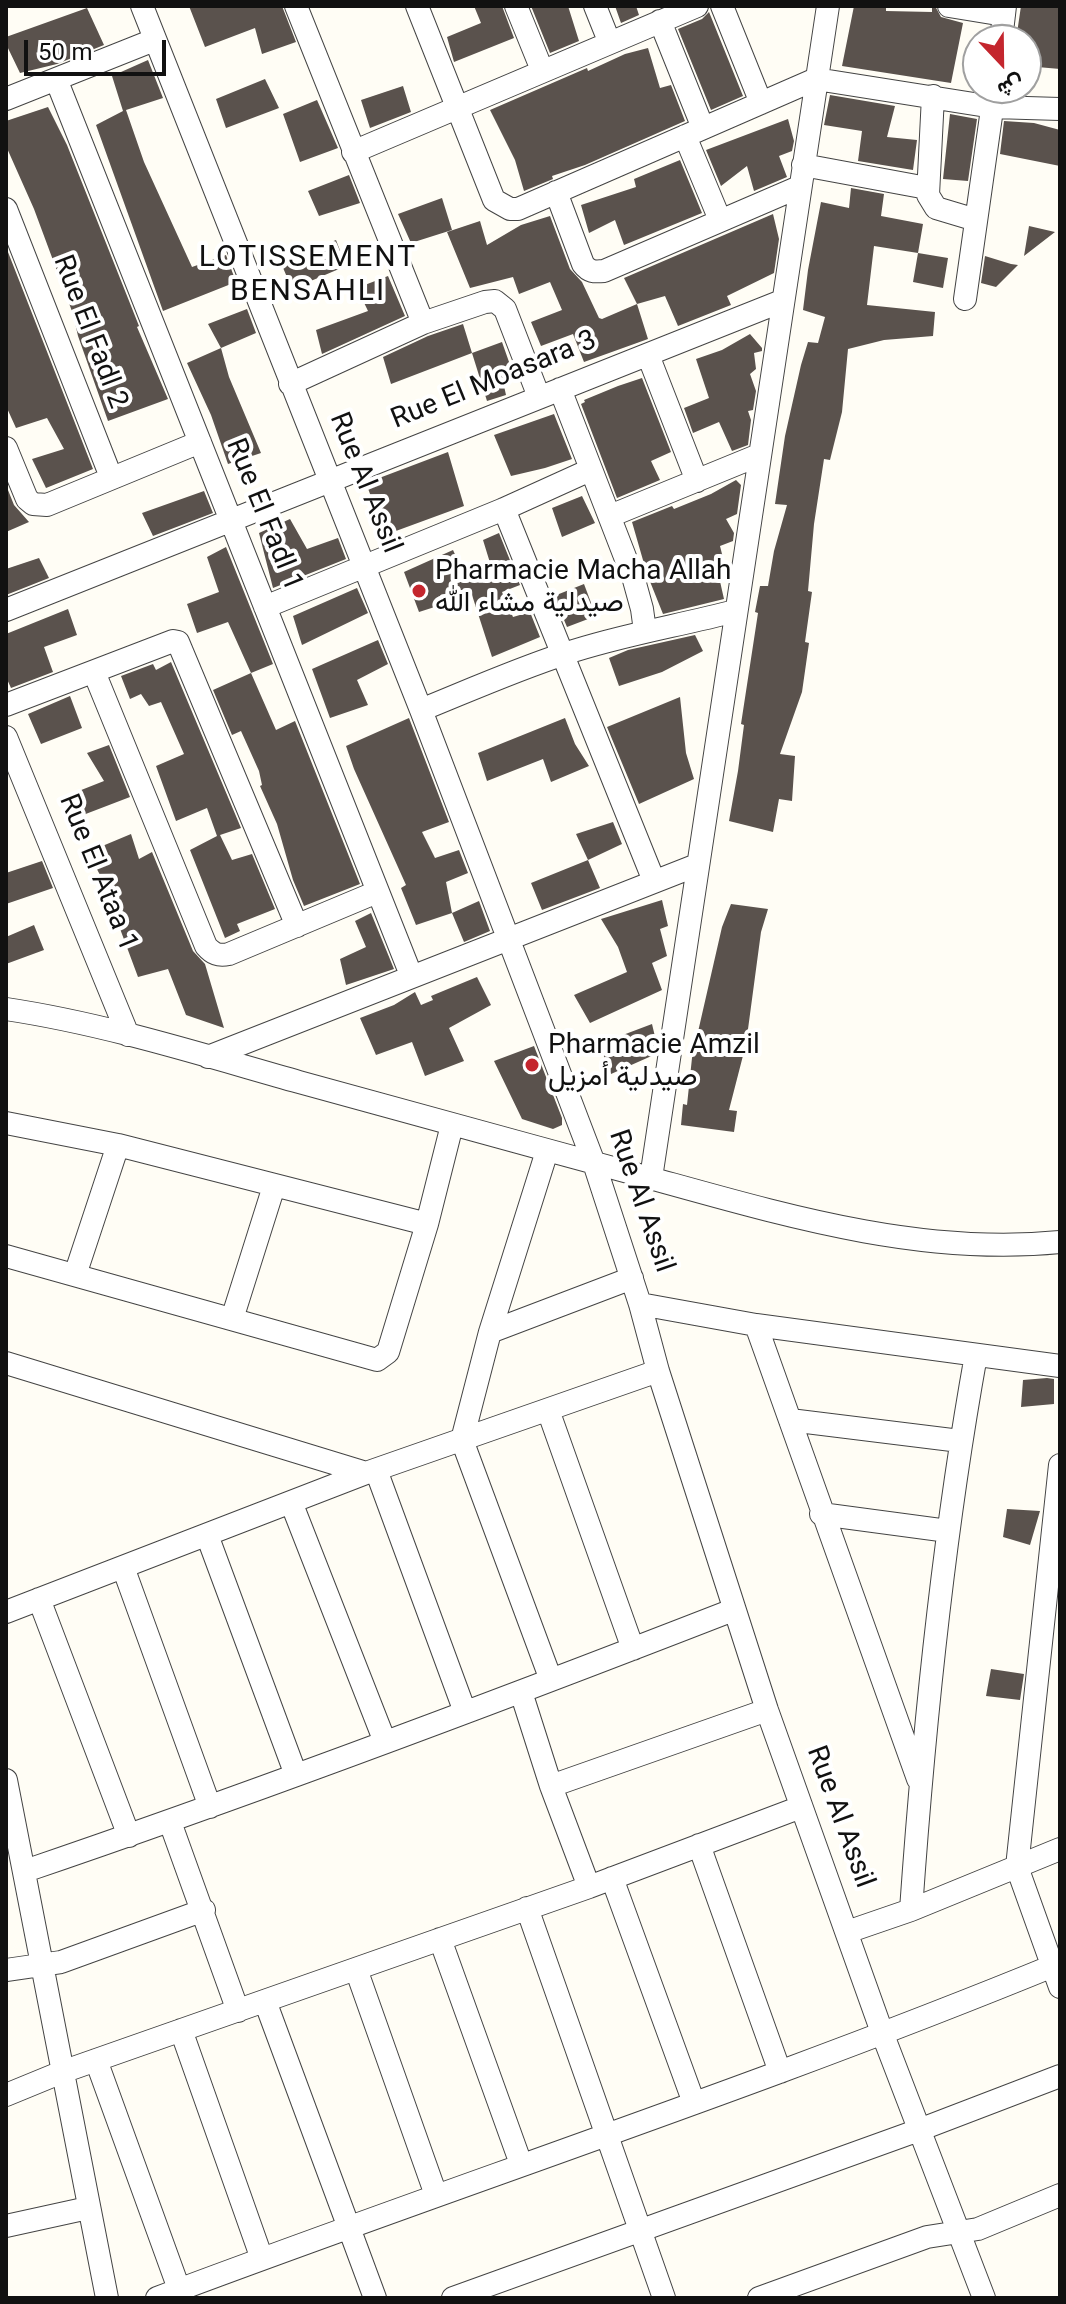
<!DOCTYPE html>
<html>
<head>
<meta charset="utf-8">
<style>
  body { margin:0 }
  #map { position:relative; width:1066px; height:2304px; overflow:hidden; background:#fffdf5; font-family:Georgia,Vazirmatn,serif }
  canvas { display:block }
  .frame { position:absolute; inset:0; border:8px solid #111; pointer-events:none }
  .north { position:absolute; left:962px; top:24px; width:80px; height:80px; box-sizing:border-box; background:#fff; border:2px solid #a0a0a0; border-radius:50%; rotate:158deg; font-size:22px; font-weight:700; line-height:32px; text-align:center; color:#111 }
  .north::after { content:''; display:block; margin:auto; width:28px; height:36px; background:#c4262e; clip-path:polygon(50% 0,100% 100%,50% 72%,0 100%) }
  .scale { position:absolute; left:24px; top:40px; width:142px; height:36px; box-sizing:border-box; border:4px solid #111; border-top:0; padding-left:10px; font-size:24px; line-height:28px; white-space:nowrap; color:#111; -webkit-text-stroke:6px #fff; paint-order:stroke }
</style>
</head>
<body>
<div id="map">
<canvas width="1066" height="2304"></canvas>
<div class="frame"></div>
<div class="north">ش</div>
<div class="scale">50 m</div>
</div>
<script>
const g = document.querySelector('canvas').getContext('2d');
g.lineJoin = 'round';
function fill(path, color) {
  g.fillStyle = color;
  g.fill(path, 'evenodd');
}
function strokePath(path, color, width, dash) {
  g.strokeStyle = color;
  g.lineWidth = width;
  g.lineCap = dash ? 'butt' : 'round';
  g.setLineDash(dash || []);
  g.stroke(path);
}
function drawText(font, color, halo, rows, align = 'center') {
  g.font = font + ' Georgia,Vazirmatn,serif';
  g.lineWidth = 8;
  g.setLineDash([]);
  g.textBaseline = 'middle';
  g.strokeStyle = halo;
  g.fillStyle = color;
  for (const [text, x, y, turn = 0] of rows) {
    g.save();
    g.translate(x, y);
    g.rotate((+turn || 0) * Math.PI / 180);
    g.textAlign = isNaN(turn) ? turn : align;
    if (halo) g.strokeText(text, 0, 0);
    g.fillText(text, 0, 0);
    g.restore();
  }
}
fill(new Path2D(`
  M189,6H282L296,42L262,54L255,28L205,47Z
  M474,6H502L514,38L454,62L447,37L481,23Z
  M531,6H568L579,41L550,53Z
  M615,6H636L639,15L621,23Z
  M854,6L886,7V11L932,12V6H935L941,17L963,23L951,83L842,66Z
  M1021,6H1060V69L1026,66V40H1016Z
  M87,8L104,45L57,64L20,73L6,44V37Z
  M709,12L743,96L711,110L678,29L702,19Z
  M648,48L660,88L671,85L685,121L585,165L552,176L553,179L524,191L515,160L490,110L587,68L588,71L625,54Z
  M148,60L163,98L126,110L144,162L192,267L226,255L236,282L163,311L96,125L123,111L112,76Z
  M265,79L279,108L226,128L216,99Z
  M403,86L411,112L370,128L361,100Z
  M830,95L895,106L887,137L917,140L913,170L858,161L862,131L824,125Z
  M317,100L338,148L300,162L283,114Z
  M48,107L67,145L139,326L137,327L168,399L108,421L78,336L73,314L34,209L6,146V121Z
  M950,114L977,119L968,181L943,179Z
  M788,119L794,141L792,151L779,156L787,177L754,191L747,166L721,186L706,150Z
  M1004,121L1034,123L1060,130V166L1000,154Z
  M680,160L702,213L624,245L615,220L589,233L581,205L636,187L634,179Z
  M349,175L360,203L319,216L308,191Z
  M851,188L884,194L881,216L923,224L918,253L874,246L867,305L935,312L933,336L884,340L848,349L842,412L830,460L824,459L814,524L808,591L812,592L805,642L809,643L802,692L780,754L795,756L792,801L779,799L773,832L729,821L738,771L744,725L741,724L758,613L755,612L760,586H768L774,551L787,505L775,504L785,436L801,365L808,342L818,343L825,317L803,310L808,270L821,202L849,208Z
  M442,198L452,230L411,243L398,214Z
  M773,214L779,239L774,273L727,296L731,305L678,326L665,296L637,304L624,278Z
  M550,216L570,269L582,282L599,318L602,319L637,304L648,339L584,362L573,334L541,346L531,322L562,310L550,282L519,294L513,277L470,288L447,232L480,221L487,245L521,225Z
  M1029,226L1055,232L1024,256Z
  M336,240L346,266L292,289L281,263Z
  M6,247L93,469L46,488L32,459L64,449L47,418L16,428L6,406Z
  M918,253L948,258L943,288L913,282Z
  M985,256L1011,264L1018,265L996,287L981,283Z
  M388,276L405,316L322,354L316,330L368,311L357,288Z
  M247,309L256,333L221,348L208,324Z
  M463,324L472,353L391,384L383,357L428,336Z
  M750,334L762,348V351L754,353L756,369L750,374L756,391L753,410L748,411L751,420L748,445L732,451L719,422L693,433L684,408L709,398L696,359L722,350Z
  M502,342L515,379L504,386L506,395L487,401L472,353Z
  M221,348L229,377L261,453L228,464L211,415L187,363Z
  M642,378L671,452L651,461L660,480L617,498L581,404L585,402L584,400L618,386Z
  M554,414L572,459L545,468L511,476L494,435Z
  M448,452L464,506L385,535L366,483Z
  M736,480L741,485L737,514L726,519L734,533L733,541L720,546L727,574L719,577L724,599L663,614L647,574L632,522L672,506L674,509L711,494Z
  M6,485L14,505L29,522L6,532Z
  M204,491L213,513L153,536L142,513Z
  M582,496L595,523L562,537L552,508Z
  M290,519L307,549L338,538L346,559L273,588L259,533Z
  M499,533L520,585L502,592L513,617L530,612L540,637L492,657L472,595L419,612L404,572L453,550L463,572L491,566L483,540Z
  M226,547L273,664L251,673L228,622L197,633L187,604L219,592L207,557Z
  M39,558L49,578L6,595V569Z
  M584,584L596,616L567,627L554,596Z
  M357,588L368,613L302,645L293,616Z
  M68,609L77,635L44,647L53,672L11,688L6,677V634Z
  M695,635L703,651L662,672L619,686L609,658L628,650Z
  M378,640L388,664L357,680L368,705L330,718L312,669Z
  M171,662L241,828L220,835L232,860L252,854L275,909L237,924L240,931L225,938L190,850L217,836L207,808L176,821L156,766L184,754L161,702L149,706L141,694L130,699L121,676L153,664L156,670Z
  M251,673L276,730L295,721L360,884L304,906L293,880L277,824L260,786L262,785L259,771L241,731L232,735L213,690Z
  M70,696L82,728L41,744L28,714Z
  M680,697L686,753L694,779L639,804L607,727Z
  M409,718L449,822L422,832L435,858L459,850L468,873L446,882L452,913L416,925L401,888L406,885L354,769L346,746Z
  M565,718L575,744L589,766L551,782L543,759L487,781L478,753Z
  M109,745L130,797L70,820L61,798L104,781L87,753Z
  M613,822L622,844L588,860L576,834Z
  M131,834L139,859L152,852L193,951L205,964L224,1028L186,1015L168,969L138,977L100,875L88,852Z
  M588,860L600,888L542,910L531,883Z
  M42,861L53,888L6,904V873Z
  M662,900L668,926L660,929L667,956L652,963L662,990L590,1023L574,995L627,972L618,947L601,919Z
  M479,901L490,931L464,942L452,913Z
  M731,904L768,909L761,932L746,1044L729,1110L737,1111L734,1132L681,1125L683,1104L687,1105L692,1058L722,927Z
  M371,913L394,969L346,985L340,959L366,947L355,921Z
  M34,925L44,950L6,964V937Z
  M477,977L491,1005L449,1028L464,1061L425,1076L412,1042L376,1055L360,1018L394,1005L415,992L421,1005L433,1000L431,996Z
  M652,1024L657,1045L656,1054L611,1074L599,1044Z
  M534,1046L562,1118V1125L553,1129L522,1119L494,1061Z
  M1047,1378L1054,1379V1404L1021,1407L1023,1380Z
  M1007,1509L1040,1511L1030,1545L1003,1537Z
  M991,1669L1024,1674L1020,1700L986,1696Z`), '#5a524d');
const minor = new Path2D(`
  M142,6L421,710L594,1163L640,1304L658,1371L767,1710L883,2035L984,2298
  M296,6L423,323
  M417,6L494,200L510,209H518L816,79L993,107L1060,109
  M516,6L542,70
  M595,6L609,41
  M722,6L761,103
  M949,6L1004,15
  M660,21L703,128
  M1001,40L1005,6
  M56,79L411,975
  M933,96L928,195L936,208L976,220
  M6,99L154,40
  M685,136L720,220
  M353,152L697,6
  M803,165L927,188
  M556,192L583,264C589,272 594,272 604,271L799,187
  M6,209L111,477
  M965,299L995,88
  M648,355L697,481
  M290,384L423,323L485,302L495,301L505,309L539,397
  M560,389L634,580L642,609L645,631
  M6,448L27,499L33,504L47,505L200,442
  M504,509L654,881
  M610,516L759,455
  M265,607L504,509L590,470
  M6,610L782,301
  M94,672L206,946C213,954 218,956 229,954L377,892
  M6,705L173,641L178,642L297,926
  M421,710C468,691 515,670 564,654C620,635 678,626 735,611
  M6,737L128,1035
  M6,1009C106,1024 203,1055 299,1082C416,1115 533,1146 650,1178C784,1215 920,1256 1060,1242
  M208,1057L697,865
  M6,1123L118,1145L427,1224
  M547,1151L490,1332L462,1440L551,1680
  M651,1178L828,6
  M6,1256L377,1360L388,1352L427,1224L452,1125
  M75,1275L118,1145
  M640,1304L756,1325L1060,1366
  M232,1319L274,1186
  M756,1325L918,1779
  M490,1332L632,1278
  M6,1363L366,1473
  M548,1410L633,1649
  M790,1420L960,1441
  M1060,1465L1017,1867L1060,1987
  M376,1470L465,1712
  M291,1502L385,1742
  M821,1514L948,1531
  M207,1535L296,1775
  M123,1567L210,1807
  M39,1599L129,1836
  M6,1612L366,1473L658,1371
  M521,1692L551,1786L589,1887
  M6,1780L107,2298
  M551,1786L767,1710
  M170,1822L238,2011
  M699,1845L780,2072
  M25,1871C263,1790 499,1701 733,1610
  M612,1878L694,2103
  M527,1908L664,2298
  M911,1910C924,1725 943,1538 976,1355
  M847,1932L911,1910L1060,1849
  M440,1939L521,2164
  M356,1969L436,2195
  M6,1970L61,1962L204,1910
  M265,2001L375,2298
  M181,2030L262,2259
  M96,2060L179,2289
  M6,2095L62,2072L589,1887L801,1807
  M6,2226L88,2208
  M157,2298C457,2185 763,2085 1060,1963
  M453,2298L919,2130L1060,2076
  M759,2298L927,2237L978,2229L1060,2195`);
strokePath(minor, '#444', 24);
strokePath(minor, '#fff', 22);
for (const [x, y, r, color] of [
  [419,591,8,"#c4262e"],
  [532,1065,8,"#c4262e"]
]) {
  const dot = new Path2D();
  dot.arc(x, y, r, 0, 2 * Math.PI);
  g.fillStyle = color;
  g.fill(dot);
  strokePath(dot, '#fff', 3);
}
drawText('28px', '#111', '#fff', [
  ["Rue El Fadl 2",87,333,69],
  ["Rue El Moasara 3",495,383,-22],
  ["Rue Al Assil",362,484,68],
  ["Rue El Fadl 1",261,516,68],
  ["Rue El Ataa 1",95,874,68],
  ["Rue Al Assil",638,1202,71],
  ["Rue Al Assil",837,1818,70]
]);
drawText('28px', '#111', '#fff', [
  ["Pharmacie Macha Allah",435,575],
  ["صيدلية مشاء الله",435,607],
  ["Pharmacie Amzil",548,1049],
  ["صيدلية أمزيل",548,1081]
], 'left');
g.letterSpacing = '2px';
drawText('30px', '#111', '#fff', [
  ["LOTISSEMENT",308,261],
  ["BENSAHLI",308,295]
]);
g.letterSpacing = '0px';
</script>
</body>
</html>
